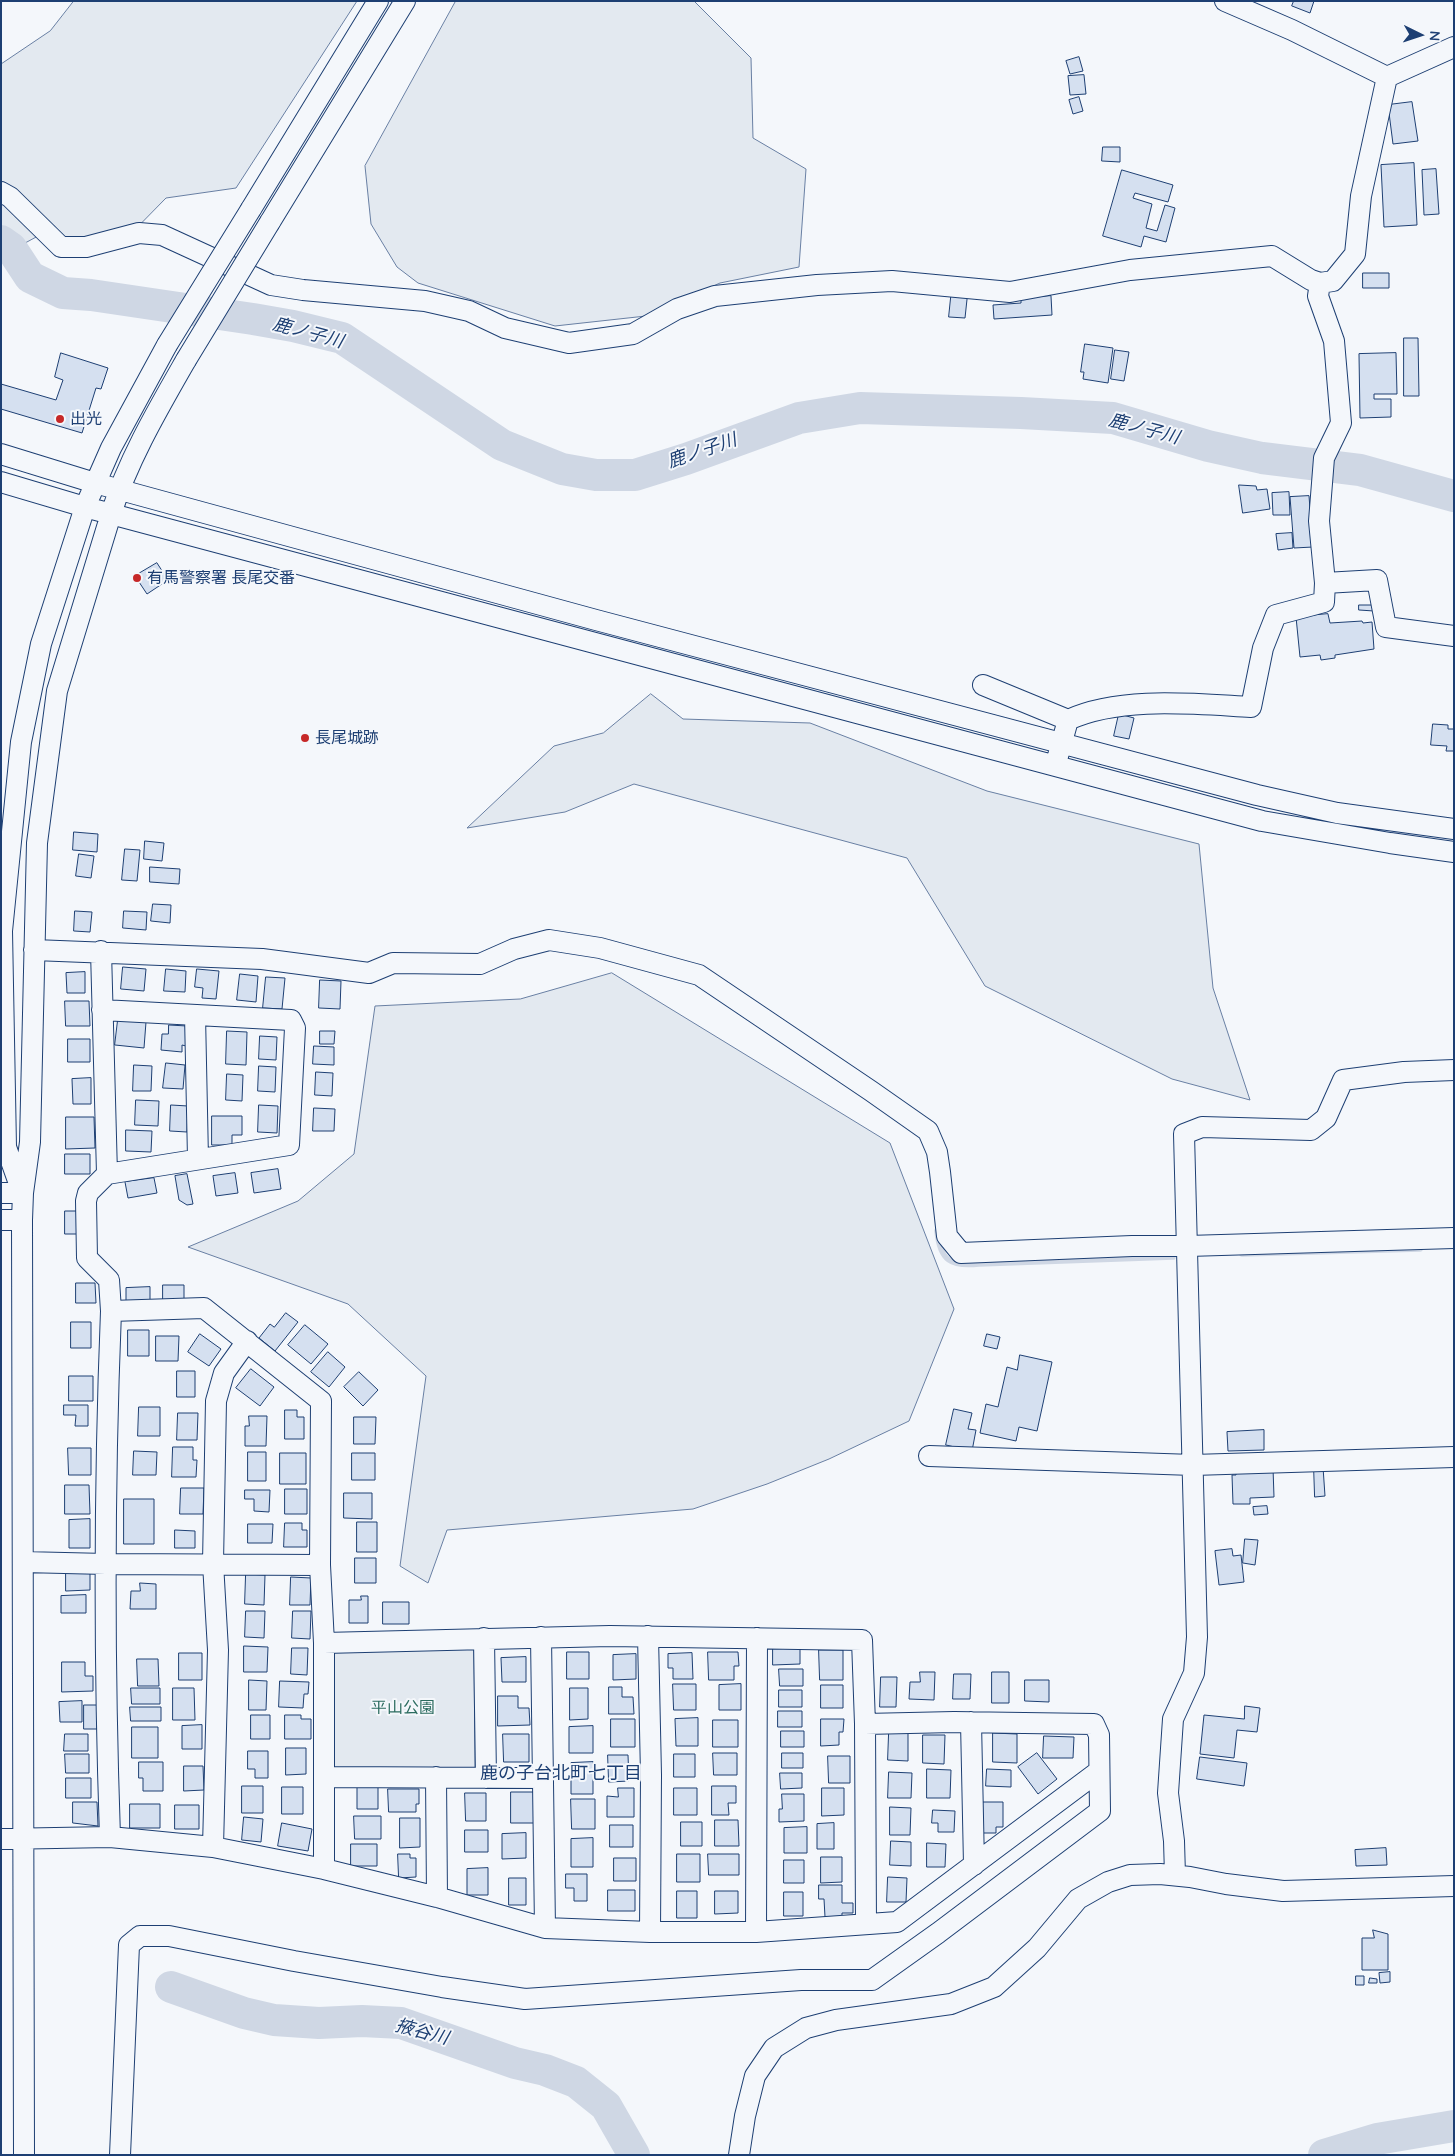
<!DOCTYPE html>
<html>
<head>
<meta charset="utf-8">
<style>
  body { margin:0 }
  #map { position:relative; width:1455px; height:2156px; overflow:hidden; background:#f4f7fb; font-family:Quicksand,sans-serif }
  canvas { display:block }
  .frame { position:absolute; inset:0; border:2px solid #1d3f73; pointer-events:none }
  .north { position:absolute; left:1395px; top:10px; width:50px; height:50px; -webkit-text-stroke:4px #f4f7fb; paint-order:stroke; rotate:94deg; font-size:14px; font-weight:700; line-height:20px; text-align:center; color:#1d3f73 }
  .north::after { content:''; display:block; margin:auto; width:18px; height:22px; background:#1d3f73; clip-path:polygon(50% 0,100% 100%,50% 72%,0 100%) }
</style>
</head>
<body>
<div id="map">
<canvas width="1455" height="2156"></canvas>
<div class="frame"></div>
<div class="north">N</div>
</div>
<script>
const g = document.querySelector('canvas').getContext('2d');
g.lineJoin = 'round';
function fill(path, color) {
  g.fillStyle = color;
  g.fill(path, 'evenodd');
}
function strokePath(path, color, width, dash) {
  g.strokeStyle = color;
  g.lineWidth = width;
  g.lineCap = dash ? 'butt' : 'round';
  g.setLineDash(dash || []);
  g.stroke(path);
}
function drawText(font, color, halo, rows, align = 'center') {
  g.font = font + ' Quicksand,"Noto Sans JP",sans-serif';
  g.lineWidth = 4;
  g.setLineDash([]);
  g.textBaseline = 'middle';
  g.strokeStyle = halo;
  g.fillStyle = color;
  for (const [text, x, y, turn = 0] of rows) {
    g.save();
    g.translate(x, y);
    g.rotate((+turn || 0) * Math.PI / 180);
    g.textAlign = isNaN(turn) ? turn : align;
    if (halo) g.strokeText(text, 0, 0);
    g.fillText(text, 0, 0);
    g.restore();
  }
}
const green = new Path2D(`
  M74,1H357L236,188L166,198L116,249L61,239L51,229L1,256V64L50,31Z
  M456,1H694L751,58L753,138L806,169L799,267L720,283L646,316L555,326L418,283L397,267L371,224L365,166Z
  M651,694L683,719L810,723L987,791L1199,844L1213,988L1250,1100L1172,1079L985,986L907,858L634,784L565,812L467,828L554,746L603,733Z
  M612,973L890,1143L954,1309L909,1421L829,1459L767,1484L693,1509L447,1530L428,1583L400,1566L426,1376L348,1304L188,1247L298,1201L354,1154L375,1006L520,999Z
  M474,1647L475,1768L332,1770L331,1649Z`);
fill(green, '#e3e9f0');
strokePath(green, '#687fa3', 1);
strokePath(new Path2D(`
  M937,1231C940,1261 951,1267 979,1264L1173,1257
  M1242,1254L1420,1249`), '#cfd7e4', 5.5);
strokePath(new Path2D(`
  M1,241L11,248L30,277L63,293L91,295L253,319L293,326L342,338L502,445L562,469L596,475H635L686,459L799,418L860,408L1021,413L1113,418L1208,446L1262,458L1360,470L1454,496
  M171,1987L244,2013L274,2020L319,2023L362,2021L401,2023L515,2063L545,2070L576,2082L606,2106L634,2155
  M1324,2155L1377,2139L1454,2126`), '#cfd7e4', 32);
const building = new Path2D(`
  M1294,1H1314L1310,13L1292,6Z
  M1079,57L1083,71L1070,74L1066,61Z
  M1084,75L1086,94L1070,95L1068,76Z
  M1079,97L1083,111L1073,114L1069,100Z
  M1412,102L1418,141L1393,144L1388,105Z
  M1103,147H1120V162L1102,161Z
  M1414,163L1417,225L1384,227L1381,165Z
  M1436,169L1439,214L1424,215L1422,170Z
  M1122,170L1173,185L1168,202L1135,193L1133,198L1152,204L1146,228L1157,231L1165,205L1175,208L1166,242L1144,236L1141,247L1103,236Z
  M1363,273H1389V288H1363Z
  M952,288L968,290L965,318L949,317Z
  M1051,296L1052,315L994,319L993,305L1021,303V298Z
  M1404,338H1418L1419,396H1404Z
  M1085,344L1113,348L1108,383L1083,379L1084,372H1081Z
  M1115,350L1129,352L1124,381L1111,379Z
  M61,353L108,368L101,389L96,388L82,433L1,409V384L56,400L63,380L55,377Z
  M1396,353L1397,394H1374V399H1391V417L1360,418L1359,354Z
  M1239,485L1256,486L1257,490L1267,489L1270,509L1243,513Z
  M1289,492L1290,515H1273L1272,493Z
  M1309,496L1313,547L1294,548L1290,497Z
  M1292,533L1293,548L1278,550L1276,534Z
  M157,563L168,580L147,594L135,576Z
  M1359,605H1374V611L1359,610Z
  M1328,614L1330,623L1362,621L1363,623L1372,622L1374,649L1335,655V658L1321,660L1320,655L1300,657L1296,617Z
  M1119,714L1134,718L1129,739L1114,736Z
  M1433,724L1448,725V729H1454V751H1446L1447,746L1431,745Z
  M74,832L98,834L97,852L73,850Z
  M145,841L164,843L162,861L144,859Z
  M125,849L140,850L137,881L122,880Z
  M79,854L94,856L91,878L76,876Z
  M150,867L180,869L179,884L150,882Z
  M153,904L171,905L170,923L151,921Z
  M75,911L92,912L90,932L74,931Z
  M124,911L147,912L146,930L123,928Z
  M123,967L146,969L144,991L121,989Z
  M166,969L186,971L185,992L164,991Z
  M197,969L219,971L216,999L202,998L203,988L195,987Z
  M85,972V993H67L66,973Z
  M240,974L258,976L256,1002L237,1000Z
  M266,977L285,978L282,1009L263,1008Z
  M320,980L341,981L340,1009L319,1008Z
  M65,1001H89L90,1026H66Z
  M118,1020L146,1022L144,1048L115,1045Z
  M169,1025L187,1026L186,1046L182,1045V1052L161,1050L162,1034H168Z
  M227,1031L247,1032L246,1065L226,1064Z
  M320,1031H335L334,1044H320Z
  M260,1036L277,1037L276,1060L259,1059Z
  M68,1039H90V1062H68Z
  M314,1046L334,1047V1065L313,1064Z
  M166,1063L185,1065L183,1089L163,1088Z
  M134,1065L152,1066L151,1091H133Z
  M259,1066L276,1067L275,1092L258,1091Z
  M316,1072L333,1073L332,1096L315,1095Z
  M227,1074L243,1075L242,1101L226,1100Z
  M91,1078V1104H73L72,1079Z
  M136,1100L159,1101L158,1126L135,1125Z
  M171,1105L188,1106L187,1132L170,1131Z
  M259,1105L278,1106L277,1133L258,1132Z
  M314,1108L335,1109L334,1131H313Z
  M212,1116H242V1135H232V1145H212Z
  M66,1117H94L95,1148L66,1149Z
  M126,1130L152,1131L151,1152L126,1151Z
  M65,1154H90V1174H65Z
  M278,1169L281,1189L254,1193L251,1173Z
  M235,1173L238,1193L216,1196L213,1176Z
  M187,1174L193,1204L187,1205L179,1200L175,1176Z
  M154,1178L157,1193L128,1198L125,1182Z
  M65,1211H80V1234H65Z
  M76,1283H95L96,1303H76Z
  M163,1285H184V1304L163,1303Z
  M150,1287V1304H126V1288Z
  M286,1313L298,1322L275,1351L259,1338L270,1324L274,1327Z
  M71,1322H91V1348H71Z
  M305,1325L328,1344L311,1364L288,1345Z
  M128,1330H149V1356H128Z
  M200,1334L221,1349L209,1366L188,1352Z
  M987,1334L1000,1337L997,1349L984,1346Z
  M156,1336H179L178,1361H156Z
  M328,1352L345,1367L329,1387L311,1372Z
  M1020,1355L1052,1362L1037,1431L1019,1427L1016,1441L980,1433L986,1404L998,1407L1007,1367L1017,1370Z
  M251,1369L274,1387L260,1406L236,1388Z
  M177,1371H195V1397H177Z
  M359,1372L378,1390L363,1406L344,1387Z
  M69,1376H93V1401H69Z
  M64,1405H88V1426H75L76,1415H64Z
  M139,1407H160V1436H138Z
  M954,1409L972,1413L968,1429L976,1430L972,1451L946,1445Z
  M285,1410H297V1417H304V1439H285Z
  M178,1413H198L197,1440H177Z
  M249,1416H267L266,1446H245V1426H249Z
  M354,1417H376L375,1444H354Z
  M1264,1430V1450L1228,1451L1227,1432Z
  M173,1447H193V1460H197L196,1477H172Z
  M68,1448H91V1475H69Z
  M134,1451L157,1452L156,1475H133Z
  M248,1452H266V1481H248Z
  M280,1453H306V1484H280Z
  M352,1453H375V1480H352Z
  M1314,1467H1323L1325,1496L1315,1497Z
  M1273,1468L1274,1497L1250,1498V1504H1233L1232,1475H1236V1469Z
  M65,1485H89L90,1514H65Z
  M181,1488H204L203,1514H180Z
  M285,1489H307V1514H285Z
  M245,1490H270L269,1512L254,1511V1499H245Z
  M344,1493H372V1519L344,1518Z
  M124,1499H154V1544H124Z
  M1267,1506L1268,1514L1254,1515L1253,1507Z
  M90,1519V1548H69V1520Z
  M357,1522H377V1552H357Z
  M285,1523H302V1530H307V1547H284Z
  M248,1524H273L272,1543H248Z
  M175,1530L195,1531V1548H175Z
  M1245,1539L1258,1540L1255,1565L1243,1563Z
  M1232,1549L1233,1556L1241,1555L1244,1582L1219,1585L1215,1551Z
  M355,1558H376V1583H355Z
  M66,1572H90V1590L66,1591Z
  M246,1574L265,1575L264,1605L245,1604Z
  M291,1577L311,1578L310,1605H290Z
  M140,1583L156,1584V1609H130L131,1591H140Z
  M86,1595V1613H61V1596Z
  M361,1596H368V1623H349V1600H361Z
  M383,1602H409V1624H383Z
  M246,1611H265L264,1638L245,1637Z
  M293,1611H311L310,1639L292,1638Z
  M244,1646L268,1647L267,1672H244Z
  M292,1648H308L307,1675L291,1674Z
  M773,1648H800V1664L773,1665Z
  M819,1650H843V1680H820Z
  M567,1652H589V1679H567Z
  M708,1652H738L739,1666H734V1680H709Z
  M179,1653H202V1680H179Z
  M692,1653L693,1679H673V1668H668V1654Z
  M636,1654V1679L613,1680V1655Z
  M526,1657V1682H502L501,1658Z
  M137,1659H158L159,1686H138Z
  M62,1662H85V1676H93V1691L62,1692Z
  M779,1669H803V1686H780Z
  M920,1672H935L934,1700L909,1699L910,1682H920Z
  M992,1672H1009V1703H992Z
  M954,1674H971L970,1699H953Z
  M881,1677H897L896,1707H880Z
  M249,1680L267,1681L266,1710H249Z
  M1025,1680H1049V1702L1025,1701Z
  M280,1681L309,1682L308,1694H304L303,1708L279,1707Z
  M673,1684H696V1710H674Z
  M741,1684V1710H719V1685Z
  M821,1685H843V1708H821Z
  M609,1687H622V1697H633L634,1714H609Z
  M131,1688H160V1704H132Z
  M173,1688H194L195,1720H173Z
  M570,1688H588V1719L570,1720Z
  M779,1690H802V1707H779Z
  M498,1696H518V1708H529L530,1725L498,1726Z
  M82,1701V1722H60L59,1702Z
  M84,1705H97V1729H84Z
  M1245,1706L1260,1708L1257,1732L1237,1730L1234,1758L1200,1754L1204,1715L1244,1719Z
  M130,1707H161V1721H131Z
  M778,1711H802V1727H778Z
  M251,1715H270V1739H251Z
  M285,1715H301V1719H311V1739H285Z
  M698,1718V1746H676L675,1719Z
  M611,1719H635V1747H611Z
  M821,1719H844L843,1732H839V1745L821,1746Z
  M713,1720H738V1747H713Z
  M202,1725V1749H182V1726Z
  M593,1726V1753H569V1727Z
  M132,1727H158V1758H132Z
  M781,1731H804V1747H781Z
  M889,1733H908V1761L888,1760Z
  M993,1733L1017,1734V1763L993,1762Z
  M65,1734H88V1751H64Z
  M503,1734H529V1762H504Z
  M923,1735H945L944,1764L923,1763Z
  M1044,1736L1074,1737L1073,1758H1043Z
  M286,1748H306V1774L286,1775Z
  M248,1751H268V1778H255V1769H248Z
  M713,1753H737V1775H714Z
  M782,1753H803V1768H782Z
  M1037,1753L1057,1779L1038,1794L1018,1767Z
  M65,1754H89V1773H66Z
  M674,1754H695V1777H674Z
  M608,1755H628L629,1781L609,1782Z
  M828,1756H850V1783H829Z
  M1200,1757L1247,1763L1244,1786L1197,1779Z
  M139,1762H163V1791H143V1778H139Z
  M593,1762V1794H571V1763Z
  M184,1766H203L204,1790L184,1791Z
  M927,1769L951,1770L950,1798H927Z
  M987,1769L1011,1770V1787L986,1786Z
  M889,1772L912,1773L911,1798H888Z
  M780,1773H802V1788L781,1789Z
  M66,1778H91V1798H66Z
  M378,1785V1809H357V1786Z
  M242,1786H263V1813H242Z
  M712,1786H736V1803H728L729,1815H712Z
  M282,1787H303V1814H282Z
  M618,1788H634V1817H607V1796L618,1797Z
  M674,1788H697V1815H674Z
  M822,1788H844V1815L822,1816Z
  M388,1789H419V1804H416V1812H389Z
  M511,1792H534V1823H511Z
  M465,1793H486V1821H466Z
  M782,1794H804V1821L779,1822V1809H782Z
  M571,1799H595V1829H572Z
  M73,1802H97L98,1826L73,1823Z
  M982,1802H1003V1827H996V1833H982Z
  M130,1804H160V1828H130Z
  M175,1805H199V1829H175Z
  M890,1807L911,1808L910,1835H890Z
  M933,1810L955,1811L954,1832H938V1823H932Z
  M354,1816H381V1839H355Z
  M244,1817L263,1819L261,1842L242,1840Z
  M400,1818H420V1847L400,1848Z
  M715,1820H738L739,1846H715Z
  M681,1822H702V1846H681Z
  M282,1823L312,1829L308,1851L278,1846Z
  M834,1823V1849H817V1824Z
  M610,1825H633V1847H610Z
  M807,1827V1853H784V1828Z
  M465,1830H488V1852H465Z
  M526,1833V1858L502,1859V1834Z
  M593,1838V1867H571V1839Z
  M891,1841L911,1842V1866L890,1865Z
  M927,1843L946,1844L945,1867H927Z
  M351,1844H377V1866H351Z
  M1386,1848L1387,1865L1356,1866L1355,1850Z
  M398,1854H410V1858H416V1877L399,1878Z
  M677,1854H700V1882H677Z
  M708,1854H739V1875H709Z
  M821,1857H842V1882L821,1883Z
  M614,1858H636V1881H614Z
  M784,1860H804V1883H784Z
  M488,1868V1895H467V1869Z
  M566,1874H587V1901H574V1888H566Z
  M888,1877L907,1878L906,1902H887Z
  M509,1878H526V1905H509Z
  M819,1885H842V1903H853V1913H842V1917H825L824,1899H819Z
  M608,1890H635V1911H608Z
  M677,1891H697V1918H677Z
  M715,1891H738V1913L715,1914Z
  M784,1892H803V1916H784Z
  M1373,1930L1388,1934V1970H1362V1938H1374Z
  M1390,1972V1982L1380,1983L1379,1973Z
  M1356,1976H1364V1985H1356Z
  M1370,1978L1377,1979V1983H1369Z`);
fill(building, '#d5e0f0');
strokePath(building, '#1d3f73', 1);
const minor = new Path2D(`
  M1225,1L1292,30L1387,77L1454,47
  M1,192L10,197L61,247H86L139,233L162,235L271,285L303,290L425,301L469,311L505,328L569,343L633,334L677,309L715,296L817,285L892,281L1010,292L1130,270L1272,256L1311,280L1320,283L1333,281L1355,254L1361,196L1387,77
  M251,209L378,1
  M270,222L405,1
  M1,454L95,483L596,620L1257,795L1337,813L1454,829
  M1,482L85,507L1262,821L1390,843L1454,852
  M1325,583L1377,580L1386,627L1454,636
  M983,685L1068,720
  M1058,756L1068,720C1120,696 1194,704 1251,707L1263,648L1276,615L1324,602L1325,583L1319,521L1324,458L1341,423L1334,341L1318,296L1320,283
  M34,950L262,959L369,973L393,963L480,964L514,949L549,940L600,948L699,975L871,1091L928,1131L937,1152L940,1172L947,1236L961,1253L1132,1246H1188L1454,1238
  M101,951L107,1174L88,1193L86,1201L87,1258L109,1280L111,1311
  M102,1010L291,1020L295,1028L289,1145L107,1174
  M195,1015L198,1159
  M22,1192L6,1147L2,931L21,742L41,644L85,507L111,448L167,345
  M1,1193H23
  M1,1220H22
  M929,1456L1193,1465L1454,1457
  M23,1562L106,1564L320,1565L321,1401L204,1308L111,1311C104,1486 104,1662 110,1837
  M320,1565L324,1643V1869
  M648,1636L651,1775L650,1932
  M541,1637L545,1928
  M484,1638L486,1778
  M324,1643L610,1636L862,1640L865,1724L866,1924
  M971,1722L974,1865
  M324,1777L543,1778
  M436,1777L437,1897
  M1,1839L110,1837L213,1847L218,1650L213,1563L216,1401L224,1373L247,1341
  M213,1847L324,1869L437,1897L545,1928L650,1932H756L897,1922L1099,1771
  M1175,1875L1174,1841L1168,1793L1173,1719L1194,1673L1197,1637L1184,1134L1202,1127L1311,1130L1326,1118L1343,1080L1404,1072L1454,1070
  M756,1932L757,1638
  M24,2155L22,1220L23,1193L30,1142L37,843L57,691L111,514C128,460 158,409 186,360
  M120,2155L129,1945L140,1936H169L294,1961L442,1987L525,1999L801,1980H872L938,1933L1100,1811L1099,1735L1094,1724L954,1722L865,1724
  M739,2155L745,2116L755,2076L774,2048L806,2028L836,2020L951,2004L994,1987L1037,1948L1078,1899L1108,1882L1130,1875L1160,1874L1190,1877L1226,1884L1283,1891L1454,1886`);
strokePath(minor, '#1d3f73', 22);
strokePath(minor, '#f4f7fb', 20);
const minorBridge = new Path2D(`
  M167,345L251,209
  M186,360L270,222`);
strokePath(minorBridge, '#1d3f73', 22, []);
strokePath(minorBridge, '#f4f7fb', 20);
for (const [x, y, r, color] of [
  [60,419,5,"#c62828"],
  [137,578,5,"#c62828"],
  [305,738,5,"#c62828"]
]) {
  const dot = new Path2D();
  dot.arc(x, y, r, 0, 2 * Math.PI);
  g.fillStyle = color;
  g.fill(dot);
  strokePath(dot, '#f4f7fb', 2);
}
drawText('16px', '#1d3f73', '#f4f7fb', [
  ["出光",70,419],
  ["有馬警察署 長尾交番",147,578],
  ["長尾城跡",315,738]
], 'left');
drawText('16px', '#2c6c60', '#f4f7fb', [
  ["平山公園",403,1708]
]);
drawText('italic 18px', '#1d3f73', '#f4f7fb', [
  ["鹿ノ子川",308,333,15],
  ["鹿ノ子川",1144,429,15],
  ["鹿ノ子川",702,451,-19],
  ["掖谷川",422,2032,15]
]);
drawText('18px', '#1d3f73', '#f4f7fb', [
  ["鹿の子台北町七丁目",561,1774]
]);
</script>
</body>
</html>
